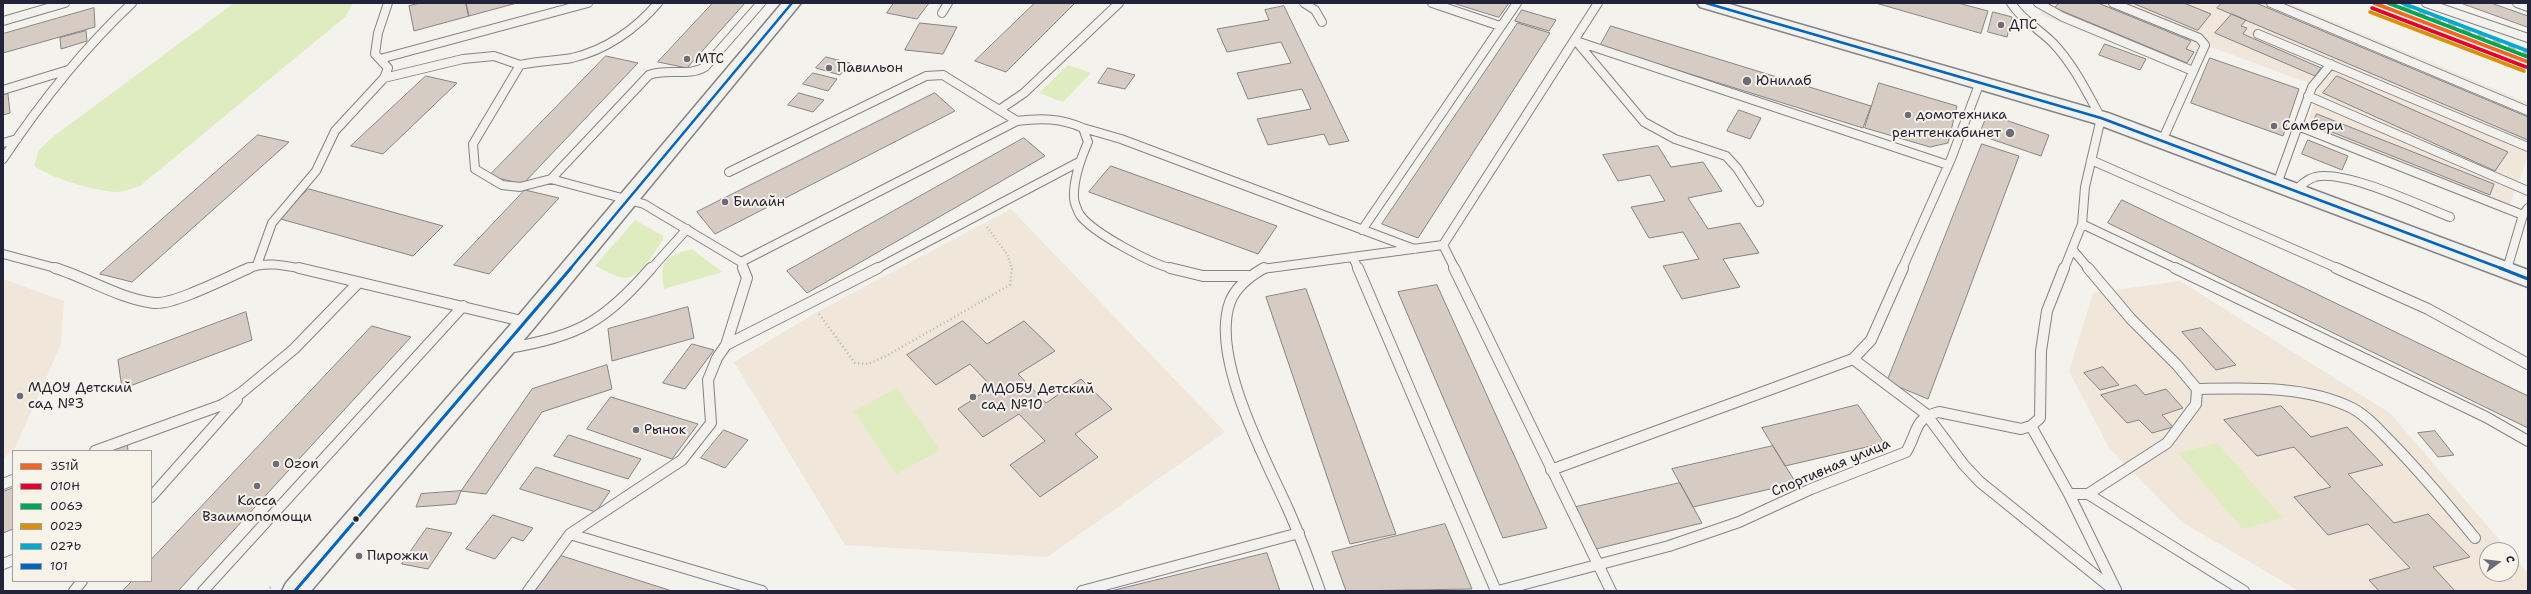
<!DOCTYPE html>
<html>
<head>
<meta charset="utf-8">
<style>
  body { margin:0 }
  #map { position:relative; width:2531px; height:594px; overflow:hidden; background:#f4f2ec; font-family:"Shantell Sans",sans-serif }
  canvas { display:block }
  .frame { position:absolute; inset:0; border:4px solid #22223b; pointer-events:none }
  .legend { position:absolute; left:12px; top:450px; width:140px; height:132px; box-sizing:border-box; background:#f7f3e8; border:1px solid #a29fa3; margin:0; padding:5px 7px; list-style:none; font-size:12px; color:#22223b }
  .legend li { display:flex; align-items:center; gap:8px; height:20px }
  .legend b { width:20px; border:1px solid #a29fa3 }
  .north { position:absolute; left:2479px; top:542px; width:40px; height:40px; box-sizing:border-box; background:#f7f3e8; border:1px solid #a29fa3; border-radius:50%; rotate:75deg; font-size:11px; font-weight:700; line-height:16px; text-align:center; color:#22223b }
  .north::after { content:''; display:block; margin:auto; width:14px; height:18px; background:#6c6b79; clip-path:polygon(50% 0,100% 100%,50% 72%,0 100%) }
</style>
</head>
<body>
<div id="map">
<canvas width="2531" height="594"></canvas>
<div class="frame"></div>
<ul class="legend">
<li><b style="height:5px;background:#f26522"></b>351Й</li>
<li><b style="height:5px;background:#e4002b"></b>010Н</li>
<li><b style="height:5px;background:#00a651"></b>006Э</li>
<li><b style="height:5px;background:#d79209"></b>002Э</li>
<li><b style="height:5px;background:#00a9ce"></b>027Ь</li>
<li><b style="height:5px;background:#0065bd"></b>101</li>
</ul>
<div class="north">С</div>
</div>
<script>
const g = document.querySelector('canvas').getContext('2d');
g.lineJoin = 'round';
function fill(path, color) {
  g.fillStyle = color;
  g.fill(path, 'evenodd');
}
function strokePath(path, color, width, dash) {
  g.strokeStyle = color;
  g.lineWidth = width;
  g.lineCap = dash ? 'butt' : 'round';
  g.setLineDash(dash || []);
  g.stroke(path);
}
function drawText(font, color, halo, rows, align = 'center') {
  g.font = font + ' "Shantell Sans",sans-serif';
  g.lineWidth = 4;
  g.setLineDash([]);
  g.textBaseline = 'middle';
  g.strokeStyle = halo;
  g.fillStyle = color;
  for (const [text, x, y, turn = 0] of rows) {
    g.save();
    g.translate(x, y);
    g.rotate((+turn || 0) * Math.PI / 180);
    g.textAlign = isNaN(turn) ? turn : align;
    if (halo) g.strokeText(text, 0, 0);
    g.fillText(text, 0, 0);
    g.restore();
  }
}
fill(new Path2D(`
  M2047,3H2289L2528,103V157L2506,215L2304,134L2319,87L2211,47L2196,78L2040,14Z
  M1011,209L1225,432L1047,557L845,545L734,362L817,312Z
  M3,279L64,301L61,344L15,448L3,459Z
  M2180,281L2390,413L2508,550H2487V574H2511V553L2528,573V591H2299L2182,522L2109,448L2069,371L2093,293Z`), '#f0e6da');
fill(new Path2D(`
  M234,3H353L345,17L140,186C133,188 124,192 116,192C94,191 52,178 34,166L39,150L54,136Z
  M1068,65L1091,73L1063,102L1039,93Z
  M635,220L663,236V240C655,251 640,279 624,278C615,277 604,270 595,266Z
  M692,249L722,272L664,289C660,260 663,257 692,249Z
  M897,388L940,450L896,474L854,411Z
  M2217,443L2283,518L2243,529L2178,453Z`), '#dfecc0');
const building = new Path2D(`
  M421,3H466L469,16L414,31L409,6Z
  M466,3H517L469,16Z
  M713,3H745L687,68L658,62Z
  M894,3H929L917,19L887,13Z
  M1035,3H1075L1006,72L975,61Z
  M1453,3H1509L1499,17Z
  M1876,3H1958L1988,11L1981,33Z
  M2059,3H2098L2191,41L2186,49L2194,52L2187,63L2055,8Z
  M2133,3H2184L2211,14L2198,30Z
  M2222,3H2256L2528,117V140L2217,8Z
  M2461,3H2491L2528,16V27Z
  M1284,6L1349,141L1329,145L1324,134L1268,145L1257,119L1311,109L1302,89L1248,99L1237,73L1291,63L1281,42L1227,52L1217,29L1269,20L1265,10Z
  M94,8L95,27L3,53V34Z
  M1522,10L1556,20L1549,31L1515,21Z
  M1993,12L2012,17L2007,37L1988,32Z
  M2232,14L2246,20L2241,26L2247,28L2243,34L2321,68L2315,76L2215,33Z
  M920,23L957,27L943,54L905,50Z
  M1518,23L1550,33L1418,238L1382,224Z
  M1611,26L1871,106L1863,128L1600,46Z
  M86,31L87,41L61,49L60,38Z
  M2105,44L2146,59L2140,70L2099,55Z
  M606,56L638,63L523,184L489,176Z
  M826,57L850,63L840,75L816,68Z
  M2210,58L2299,89L2283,136L2191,103Z
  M1108,68L1135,75L1125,89L1098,83Z
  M813,73L837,79L828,91L803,84Z
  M426,76L457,83L383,154L351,146Z
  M2337,76L2508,152L2495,171L2323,93Z
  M1879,83L1957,106L1948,143L1930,147L1865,128Z
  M799,93L824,100L813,112L788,105Z
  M935,93L955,111L715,234L697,212Z
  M8,94L10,113L3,115V95Z
  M1739,110L1761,118L1750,139L1727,131Z
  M1988,114L2049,135L2041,156L1979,135Z
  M2317,114L2494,184L2490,195L2312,124Z
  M258,135L289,142L132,282L100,274Z
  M1024,138L1045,156L807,293L787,271Z
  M2308,140L2348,156L2342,170L2302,154Z
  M1982,144L2019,156L1928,399L1887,382Z
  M1658,146L1671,167L1703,162L1722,191L1688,198L1708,229L1740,223L1759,253L1723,259L1740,287L1682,299L1663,266L1699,259L1683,232L1649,238L1631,207L1665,201L1650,175L1618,181L1603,155Z
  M1111,166L1277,226L1258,254L1089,192Z
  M309,189L443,226L413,256L277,218Z
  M525,190L559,198L489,274L454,265Z
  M2122,200L2528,396V428L2108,223Z
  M1437,285L1547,528L1503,538L1398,292Z
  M1306,289L1396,534L1350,544L1266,297Z
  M688,307L694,338L612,361L608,329Z
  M246,312L252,340L122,389L118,360Z
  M963,321L987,344L1024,321L1055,351L1018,374L1046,403L1081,379L1112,409L1075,434L1098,457L1040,497L1010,465L1045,441L1019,414L983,437L958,409L992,387L970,364L936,385L907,355Z
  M372,326L411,337L178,591H122L132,581H151V560Z
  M2201,328L2236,365L2216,370L2182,332Z
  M692,344L714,350L685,389L663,383Z
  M607,365L612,389L542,412L486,494L461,491L532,389Z
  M2103,367L2119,385L2100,390L2084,373Z
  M2136,385L2145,395L2166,389L2183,408L2162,415L2173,427L2152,433L2139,420L2127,423L2101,395Z
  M611,397L698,424L672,459L587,429Z
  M1858,405L1884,443L1785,466L1762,428Z
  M2281,406L2311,437L2347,427L2383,465L2348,474L2394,523L2428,514L2470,557L2433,567L2455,591H2379L2369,580L2410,568L2368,524L2328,535L2294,497L2331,487L2294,447L2257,456L2224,420Z
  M724,430L748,440L725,468L701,458Z
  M2435,431L2454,455L2438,457L2418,433Z
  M569,435L641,459L628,479L554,456Z
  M127,441L128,451H103Z
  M1773,446L1796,483L1693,507L1672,469Z
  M536,467L610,491L596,512L520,489Z
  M1680,483L1702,523L1596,549L1576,507Z
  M13,488V529L3,533V492Z
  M461,491L456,504L416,507L421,494Z
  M493,515L533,528L523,541L512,537L495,559L466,549Z
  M1445,524L1472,589L1346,591L1332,552Z
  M427,528L452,533L428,569L402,564Z
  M1267,553L1280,591H1111Z
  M556,554L672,591H528Z`);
fill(building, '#d6ccc3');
strokePath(building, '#858486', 1);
const serviceFar1 = new Path2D(`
  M658,3C636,29 606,50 572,58C554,61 537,61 520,65L473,144L475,169L502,185L520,187L551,179L644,204L741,262L744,269
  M1304,3L1315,10L1322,22
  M1432,3L1500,26
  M2011,3C2022,20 2039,29 2053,43C2073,64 2087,92 2101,118L2085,187L2082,224L2064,269
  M2038,3L2063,17L2193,71
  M2113,3L2199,38L2205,45L2162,141
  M2271,3L2528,111
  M2426,3L2528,38
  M2517,3L2528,7
  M942,13L948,3
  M3,21L65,3
  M2258,34L2528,147
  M1576,41L1948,165
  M1576,41L1644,122L1675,139L1726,156L1737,168L1759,202
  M380,59L588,3
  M384,78L463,59L494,56L520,65
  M3,90L68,70
  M2308,96L2528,191
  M999,110L1024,93L1119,3
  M2298,126L2523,215
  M1083,128L1121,139L1414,249
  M3,143L17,139
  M3,159C41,102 82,50 132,3
  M2091,160L2339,269
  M729,172L926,76L943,75L1017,121
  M551,179L649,75C668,68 688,77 705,67L761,3
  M2277,184L2312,87L2331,64
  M2295,191C2301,185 2307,179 2315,177C2344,169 2421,206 2450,217
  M2082,224L2177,269
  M1362,230L1517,3
  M1443,245L1455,269
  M2072,249L2089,269
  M3,254L59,269
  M1353,257L1358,269
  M741,262L1017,121C1041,118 1061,118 1083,128L1088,142C1081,158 1073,179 1074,198C1074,202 1078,212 1080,215C1093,233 1153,265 1174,269
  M257,265L272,223L316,171L335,131L384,78L388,68L375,54L378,33L388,3
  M246,269C266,261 283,265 303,269
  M651,269L687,229
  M876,269L1079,162
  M1262,269L1443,245L1598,3
  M1902,269L1951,159L1980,82
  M2507,269L2523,215L2528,208`);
const service = new Path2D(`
  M55,268C88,278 120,299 154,303C174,305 228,277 249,268
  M299,268L526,322
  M1170,268L1203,276H1248
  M1264,268C1250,276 1236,286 1230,302C1210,357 1265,458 1288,509C1300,536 1310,563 1320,591
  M1358,268L1496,591
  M1454,268L1611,591
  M2088,268L2131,319L2177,365L2197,389C2247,388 2306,385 2352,408C2367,416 2379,430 2391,442C2421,473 2448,505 2475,538
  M2175,268L2486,417L2528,441
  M2336,268L2428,309L2528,364
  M2507,270V268
  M726,345L878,268
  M508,348C578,337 605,321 651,268
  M1853,359L1926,414L1964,465L1980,482L2115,591
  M2031,426L2069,494L2116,590
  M95,451L222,405L241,393L294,349L358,283
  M1551,470L1853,359L1871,340L1903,268
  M3,484L13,480
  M2069,494H2088L2167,443L2196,404L2197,389
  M2088,494L2244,591
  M151,497L237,400
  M570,534L762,591
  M3,564L13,560
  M74,591L82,581
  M203,591L463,306
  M528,591L570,534L682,460L711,423L708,380L717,358L726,345L747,278L743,268
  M1082,591L1299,533
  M1498,591L1669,546L1739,522L1811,489L1906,452C1918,433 1913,418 1939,412L2021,429L2031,426L2040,418L2041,351L2047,311L2064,268`);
const secondary = new Path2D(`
  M782,3H801L534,328L311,591H282L286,583L518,316Z
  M1697,3H1726L2108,113L2528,270V287L2094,123L1700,7Z`);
strokePath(serviceFar1, '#858486', 10);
strokePath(service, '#858486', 12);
strokePath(secondary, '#858486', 3);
strokePath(new Path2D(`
  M987,227L1007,254L1012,269`), '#b8b6b6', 2, [1, 2.5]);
strokePath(new Path2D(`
  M819,314L855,363L868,364L888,355L1010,285L1012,268
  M267,591L272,586`), '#b8b6b6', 2.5, [1, 3]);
strokePath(serviceFar1, '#f2f1ed', 8);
strokePath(service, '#f2f1ed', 10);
fill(secondary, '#f2f1ed');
const rail = new Path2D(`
  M2396,3L2528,54`);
strokePath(rail, '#b8b6b6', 4);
strokePath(rail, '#f7f3e8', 2.5, [8]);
strokePath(new Path2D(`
  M1706,3L2101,118L2503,269
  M570,269L792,3`), '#0065bd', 2.5);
strokePath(new Path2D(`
  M2500,268L2528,279
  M295,591L571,268`), '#0065bd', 3);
strokePath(new Path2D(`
  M2374,3L2528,62`), '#f26522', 3.5);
strokePath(new Path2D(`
  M2372,8L2526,67`), '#e4002b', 3.5);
strokePath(new Path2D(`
  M2388,3L2528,57`), '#00a651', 3.5);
strokePath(new Path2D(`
  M2370,12L2524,71`), '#d79209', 3.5);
strokePath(new Path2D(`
  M2402,3L2528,51`), '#00a9ce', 3.5);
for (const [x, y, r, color] of [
  [2001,25,4,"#6c6b79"],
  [687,59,4,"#6c6b79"],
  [829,68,4,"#6c6b79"],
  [1747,81,5,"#6c6b79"],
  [1908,115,4,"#6c6b79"],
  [2274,126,4,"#6c6b79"],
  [2010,133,5,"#6c6b79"],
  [725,202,4,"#6c6b79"],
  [20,396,4,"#6c6b79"],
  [973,397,4,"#6c6b79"],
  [636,430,4,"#6c6b79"],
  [276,464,4,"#6c6b79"],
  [257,486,4,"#6c6b79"],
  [356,519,3.5,"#22223b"],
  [359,556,4,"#6c6b79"]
]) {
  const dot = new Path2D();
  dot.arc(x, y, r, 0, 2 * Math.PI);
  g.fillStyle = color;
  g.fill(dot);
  strokePath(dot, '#f7f3e8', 1.5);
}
drawText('14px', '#22223b', '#f7f3e8', [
  ["ДПС",2009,25],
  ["МТС",695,59],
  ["Павильон",837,68],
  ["Юнилаб",1756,81],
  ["домотехника",1916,115],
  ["Самбери",2282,126],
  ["рентгенкабинет",2001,133,"right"],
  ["Билайн",733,202],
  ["МДОУ Детский",28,388],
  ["сад №3",28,404],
  ["МДОБУ Детский",981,389],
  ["сад №10",981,405],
  ["Рынок",644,430],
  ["Ozon",284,464],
  ["Касса",257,501,"center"],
  ["Взаимопомощи",257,517,"center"],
  ["Пирожки",367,556]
], 'left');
drawText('14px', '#22223b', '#f7f3e8', [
  ["Спортивная улица",1831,468,-23]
]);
</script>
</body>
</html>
